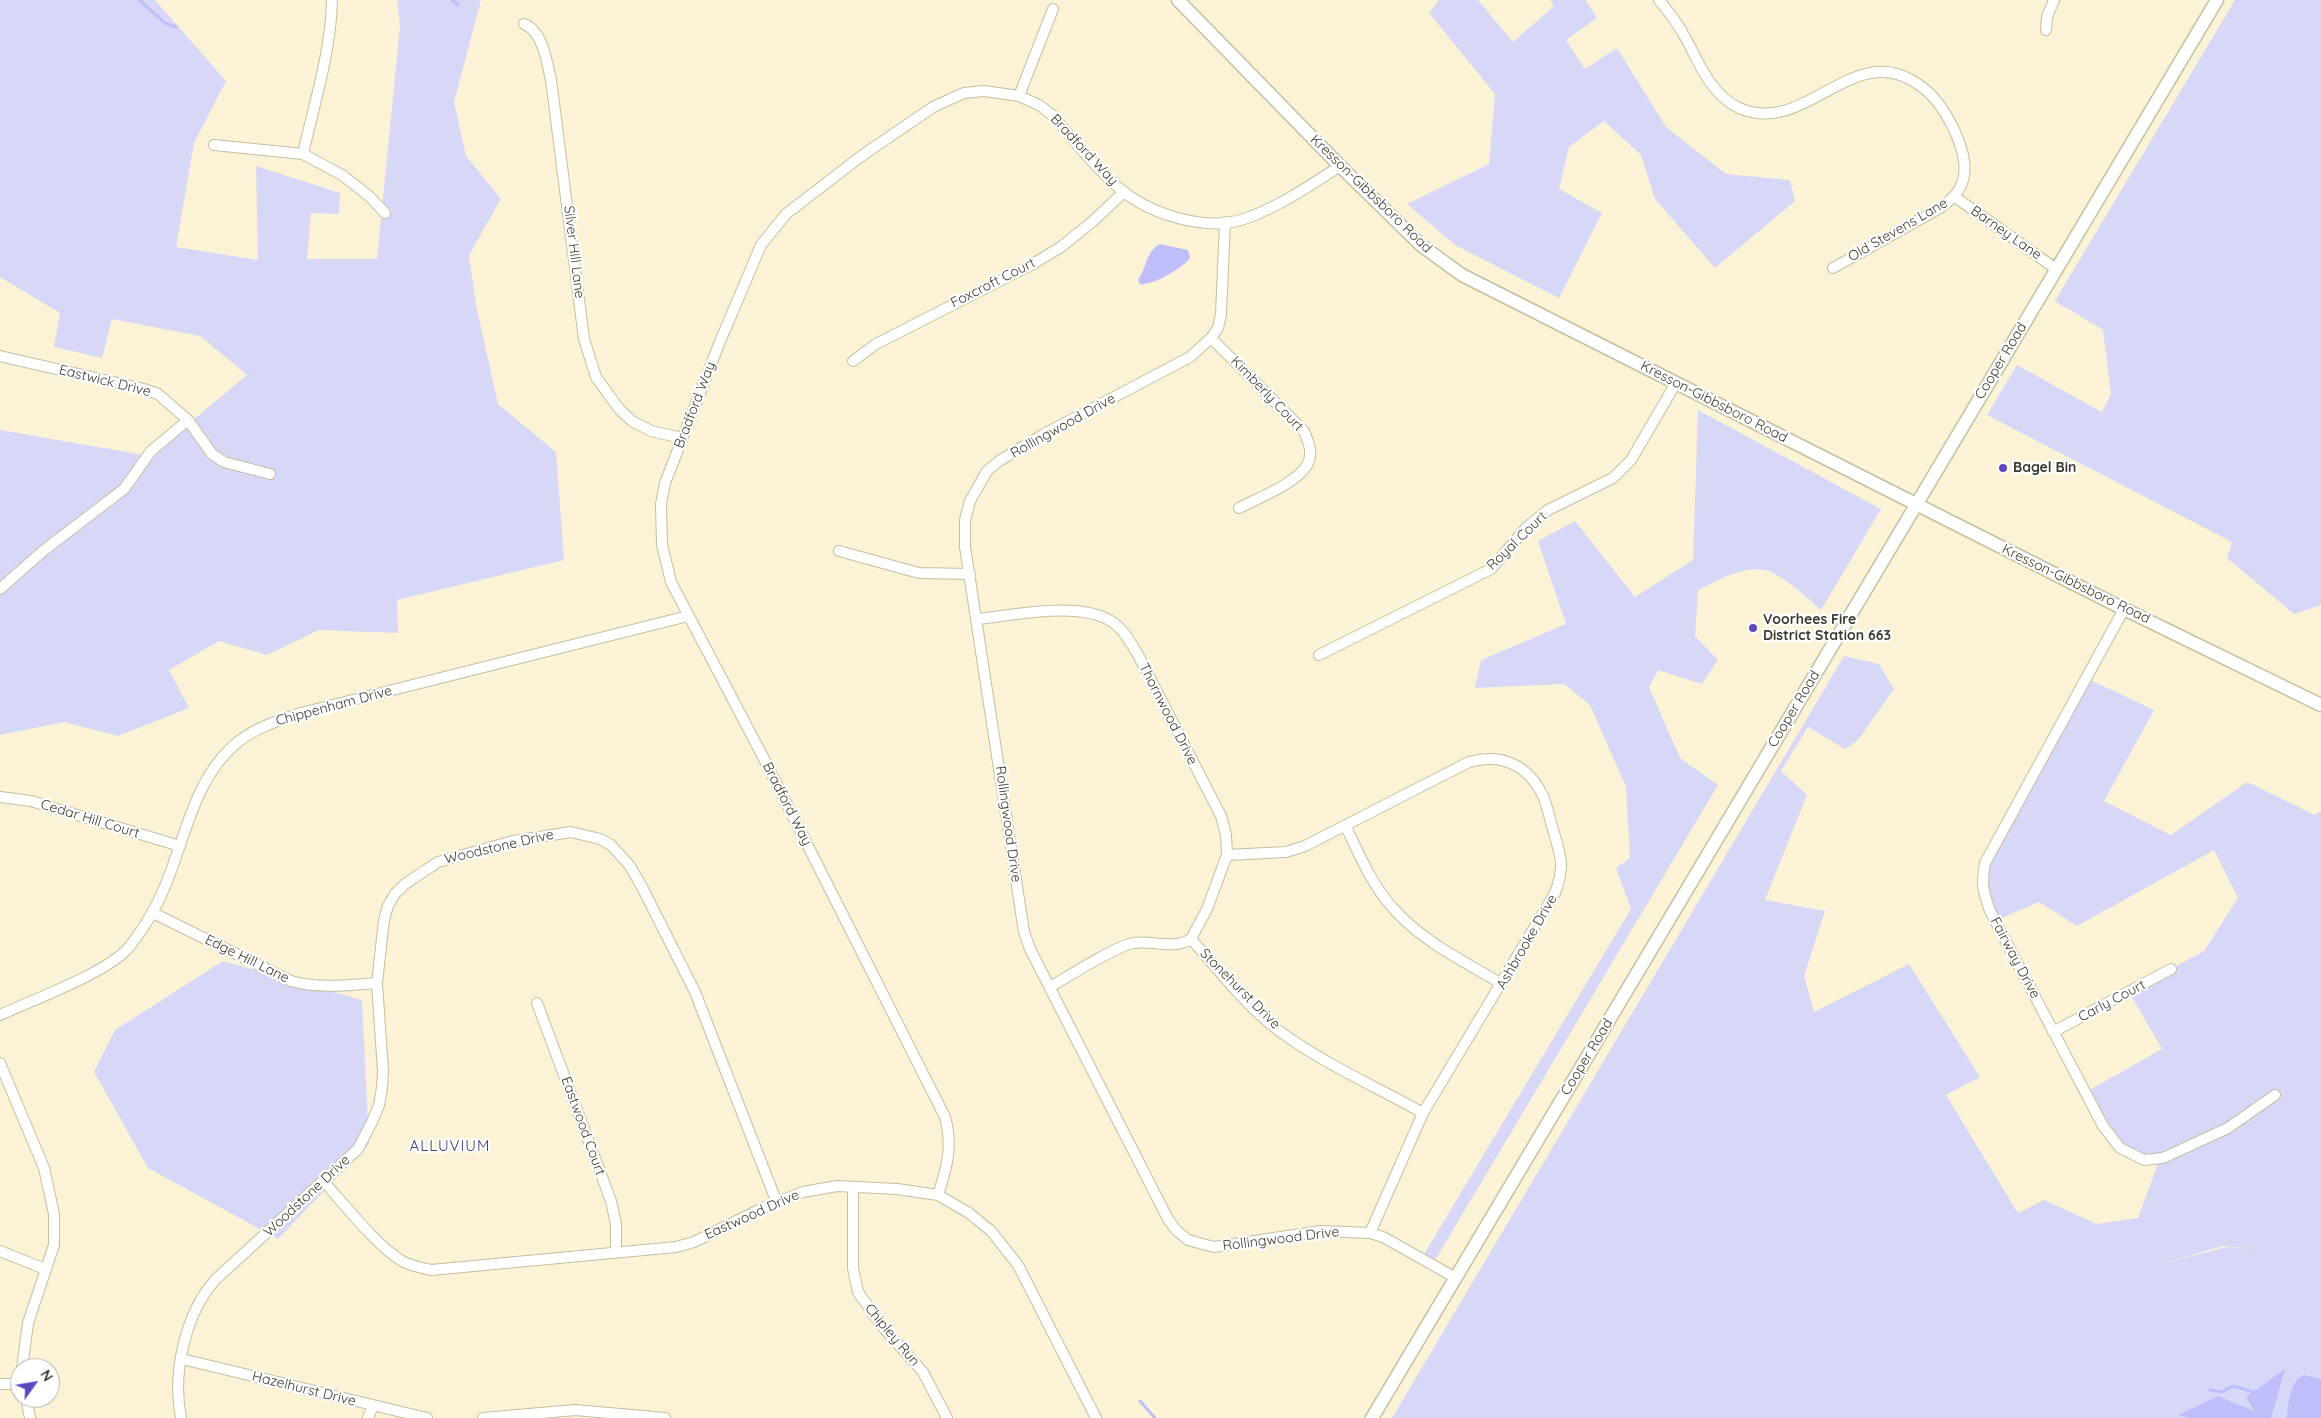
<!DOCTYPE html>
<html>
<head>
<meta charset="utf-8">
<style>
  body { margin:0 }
  #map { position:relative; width:2321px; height:1418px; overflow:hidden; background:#fcf3d6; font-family:Quicksand,sans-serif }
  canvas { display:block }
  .north { position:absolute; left:10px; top:1358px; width:50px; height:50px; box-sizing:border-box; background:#fff; border:1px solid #b1b0ab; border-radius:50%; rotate:58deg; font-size:14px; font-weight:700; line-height:20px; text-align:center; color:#3d392e }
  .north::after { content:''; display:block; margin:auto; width:18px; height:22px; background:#5a49c1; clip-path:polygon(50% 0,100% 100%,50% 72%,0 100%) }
</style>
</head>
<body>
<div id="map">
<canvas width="2321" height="1418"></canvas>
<div class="north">N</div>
</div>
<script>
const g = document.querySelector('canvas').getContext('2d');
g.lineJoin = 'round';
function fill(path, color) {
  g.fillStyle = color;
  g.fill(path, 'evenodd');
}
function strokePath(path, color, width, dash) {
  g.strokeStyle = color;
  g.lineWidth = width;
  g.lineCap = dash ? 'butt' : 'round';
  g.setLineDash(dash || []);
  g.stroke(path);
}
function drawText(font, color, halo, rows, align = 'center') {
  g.font = font + ' Quicksand,sans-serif';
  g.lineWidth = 4.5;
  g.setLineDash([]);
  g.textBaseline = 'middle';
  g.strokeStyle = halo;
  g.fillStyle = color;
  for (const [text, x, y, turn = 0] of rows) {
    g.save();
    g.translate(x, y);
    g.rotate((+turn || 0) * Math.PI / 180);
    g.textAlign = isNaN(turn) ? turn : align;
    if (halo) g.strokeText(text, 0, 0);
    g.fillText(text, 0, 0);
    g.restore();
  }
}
fill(new Path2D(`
  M0,0H155L226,81L194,143L176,247L258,260L256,166L340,193L339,214L311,213L307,259H377L400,25L397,0H481L454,102L466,156L501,199L469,255L476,305L498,404L556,452L564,560L397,600L398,633L319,630L267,655L219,641L169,670L189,708L118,736L64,722L0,735V430L150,456L247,375L200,336L112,319L102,358L54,347L60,313L0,277Z
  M1439,0H1478L1513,42L1554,6L1550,0H1586L1597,18L1566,40L1585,69L1617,48L1666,127L1726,174L1790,180L1795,201L1715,268L1655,199L1641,155L1604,121L1569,147L1559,189L1602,213L1559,298L1455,245L1407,204L1489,164L1495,94L1429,13Z
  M2235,0H2321V605L2294,614L2227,558L2232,542L1987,415L2017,365L2102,412L2111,394L2103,330L2055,301Z
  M1698,410L1881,509L1821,610C1807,598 1792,583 1775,574C1751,560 1720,580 1698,590L1695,636L1718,660L1702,684L1658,670L1649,687L1680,758L1718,785L1431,1267L1420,1261L1631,909L1616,868L1630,858L1626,787L1590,705L1564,684L1475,688L1481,660L1566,624L1538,541L1575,521L1635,597L1693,560Z
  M1844,656L1879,664L1894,689L1858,740L1845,749L1808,727L1781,771L1807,795L1765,900L1825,911L1804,976L1814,1012L1909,964L1980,1077L1946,1095L2018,1213L2044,1200L2097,1224L2138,1218L2159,1161L2123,1148L2088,1091L2162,1049L2129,992L2204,951L2238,898L2214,850L2077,926L2039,902L1995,921L1985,861L2086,678L2154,710L2104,801L2171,835L2247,782L2315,815L2321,811V1418H1392ZM2223,1246L2262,1249L2227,1247L2164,1263Z
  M223,961L362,1000L369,1144L278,1239L148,1168L94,1072L115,1030Z`), '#d7d8f7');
fill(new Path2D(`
  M1160,244L1188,250L1190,258C1183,268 1152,286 1140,284L1138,280C1147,268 1145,252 1160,244Z
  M2285,1369L2271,1418H2189L2178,1415L2218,1396L2254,1411L2246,1397Z
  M2304,1375L2321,1379V1418H2287C2288,1405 2290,1380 2304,1375Z`), '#bebefb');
strokePath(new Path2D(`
  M139,0L165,23L176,27
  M452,0L458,5
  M2210,1390L2222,1392L2233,1386L2257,1393
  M1140,1401L1155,1418`), '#bebefb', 3);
const minor = new Path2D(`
  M1659,0C1669,12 1678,24 1685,37C1700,64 1710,94 1739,108C1804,137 1850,43 1913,81C1923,87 1931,93 1938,103C1949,117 1962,143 1964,161C1967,184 1957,196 1940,208L1833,268
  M524,24C543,31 547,63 551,80L584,339L596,377L619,409L632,421L651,431L682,438
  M2046,30L2047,17L2054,0
  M1019,96L1053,9
  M214,145L303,154L342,175L369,196L385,213
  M303,154C314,104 331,52 332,0
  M1955,197L2056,269
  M1225,222L1221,314L1218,328L1211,338L1190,357L1044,434L999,461L987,471L970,501L965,520V547L1024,932L1030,949L1168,1219L1176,1230L1188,1240L1214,1247L1321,1231L1370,1233L1383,1237L1456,1278
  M1211,338L1304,431C1308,441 1314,454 1307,465C1297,483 1258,498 1239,508
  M0,356L144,389L158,394L188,420L212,454L224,462L270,474
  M853,361L876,344L1031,265L1061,247L1092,222L1124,192
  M839,551L919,573L970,574
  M0,589L43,551L124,489L151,451L188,420
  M2124,609L1985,863C1981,884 1983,891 1990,911L2103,1126L2120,1148L2144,1160L2163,1158L2228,1128L2275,1095
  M978,619C1015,615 1082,600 1114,623C1124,630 1130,642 1137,653L1221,816L1226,835L1227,855L1207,909L1191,939
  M1319,655L1491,569L1527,527L1548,510L1613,478L1631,460L1676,383
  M0,797L31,801L180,846
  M1346,827C1359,854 1372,885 1392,907C1421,941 1465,962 1502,984
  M1227,855L1286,852L1305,846L1469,762C1502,753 1528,765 1543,796C1547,805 1549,816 1552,826C1560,855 1566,864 1555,893L1423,1113L1370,1233
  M153,913L291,981C318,989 348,985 377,983
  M1191,939C1218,969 1245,1005 1278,1030C1322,1063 1375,1086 1423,1113
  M1050,987C1069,976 1114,947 1133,943C1152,940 1174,950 1191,939
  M537,1003L611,1201L616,1224V1252
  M0,1015C32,1000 110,972 130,946C145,927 157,906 166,884C186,835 195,776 239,741C257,727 280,720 301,713L688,616
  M2053,1032L2171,969
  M0,1063L44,1168L54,1214V1245L28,1323L22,1368
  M324,1182C344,1204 377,1246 402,1261C411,1266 421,1268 431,1270L676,1247L694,1242L765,1207L803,1192L837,1186L897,1189L938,1195L969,1213L991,1231L1018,1265L1096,1418
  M853,1187V1268L858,1292L882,1326L923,1372L947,1418
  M938,1195C947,1167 953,1146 945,1117L762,755L671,582L662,545L661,504L665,483L719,344L761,245L786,214L860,157L933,107L964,93L984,91L1019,96L1039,105L1051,114C1073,138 1093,166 1118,187C1148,214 1207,233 1247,218C1280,206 1311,185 1340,166
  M0,1251L45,1269
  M182,1359L427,1418
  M0,1384H20
  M26,1398L30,1418
  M181,1418C172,1374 185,1313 216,1279L358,1149L372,1122L379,1105L382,1088L383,1071L377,983L384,920L388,906L395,894L405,884L438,862L513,841L571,832L600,839L611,845L630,866L643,889L695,992L777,1203
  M368,1418L373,1406
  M483,1418L575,1410L665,1418`);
const tertiary = new Path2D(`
  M1178,0L1340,166L1422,246L1462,275L2124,609L2321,705
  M1372,1418L2217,0`);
strokePath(minor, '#c6bea1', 12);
strokePath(tertiary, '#c6bea1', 15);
strokePath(minor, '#fff', 10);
strokePath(tertiary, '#fff', 12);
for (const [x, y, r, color] of [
  [2003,468,5,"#5a49c1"],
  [1753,628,5,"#5a49c1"]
]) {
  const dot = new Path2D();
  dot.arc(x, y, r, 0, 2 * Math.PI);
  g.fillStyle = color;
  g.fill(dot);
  strokePath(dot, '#fff', 2);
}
drawText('14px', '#3d392e', '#fff', [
  ["Bradford Way",1084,150,47],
  ["Kresson-Gibbsboro Road",1371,194,44],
  ["Old Stevens Lane",1898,230,-30],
  ["Barney Lane",2006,233,35],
  ["Silver Hill Lane",574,252,83],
  ["Foxcroft Court",993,283,-27],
  ["Cooper Road",2001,361,-59],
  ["Eastwick Drive",105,381,14],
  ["Kimberly Court",1267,394,46],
  ["Kresson-Gibbsboro Road",1714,402,27],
  ["Bradford Way",695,405,-69],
  ["Rollingwood Drive",1063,426,-29],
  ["Royal Court",1517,541,-44],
  ["Kresson-Gibbsboro Road",2076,584,26],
  ["Chippenham Drive",334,706,-15],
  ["Cooper Road",1794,709,-59],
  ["Thornwood Drive",1168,714,63],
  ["Bradford Way",787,804,63],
  ["Cedar Hill Court",90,819,17],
  ["Rollingwood Drive",1008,824,82],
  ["Woodstone Drive",499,847,-13],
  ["Ashbrooke Drive",1527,942,-60],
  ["Fairway Drive",2015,958,62],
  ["Edge Hill Lane",247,959,26],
  ["Stonehurst Drive",1240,989,45],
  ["Carly Court",2112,1001,-28],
  ["Cooper Road",1587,1057,-59],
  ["Eastwood Court",583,1126,70],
  ["Woodstone Drive",307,1196,-43],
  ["Eastwood Drive",752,1215,-24],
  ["Rollingwood Drive",1281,1239,-7],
  ["Chipley Run",892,1335,50],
  ["Hazelhurst Drive",304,1389,14]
]);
drawText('bold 14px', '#3d392e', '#fff', [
  ["Bagel Bin",2013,468],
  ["Voorhees Fire",1763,620],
  ["District Station 663",1763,636]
], 'left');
g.letterSpacing = '1px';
drawText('15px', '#3e3976', '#fff', [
  ["ALLUVIUM",450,1146]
]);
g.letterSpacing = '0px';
</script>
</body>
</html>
